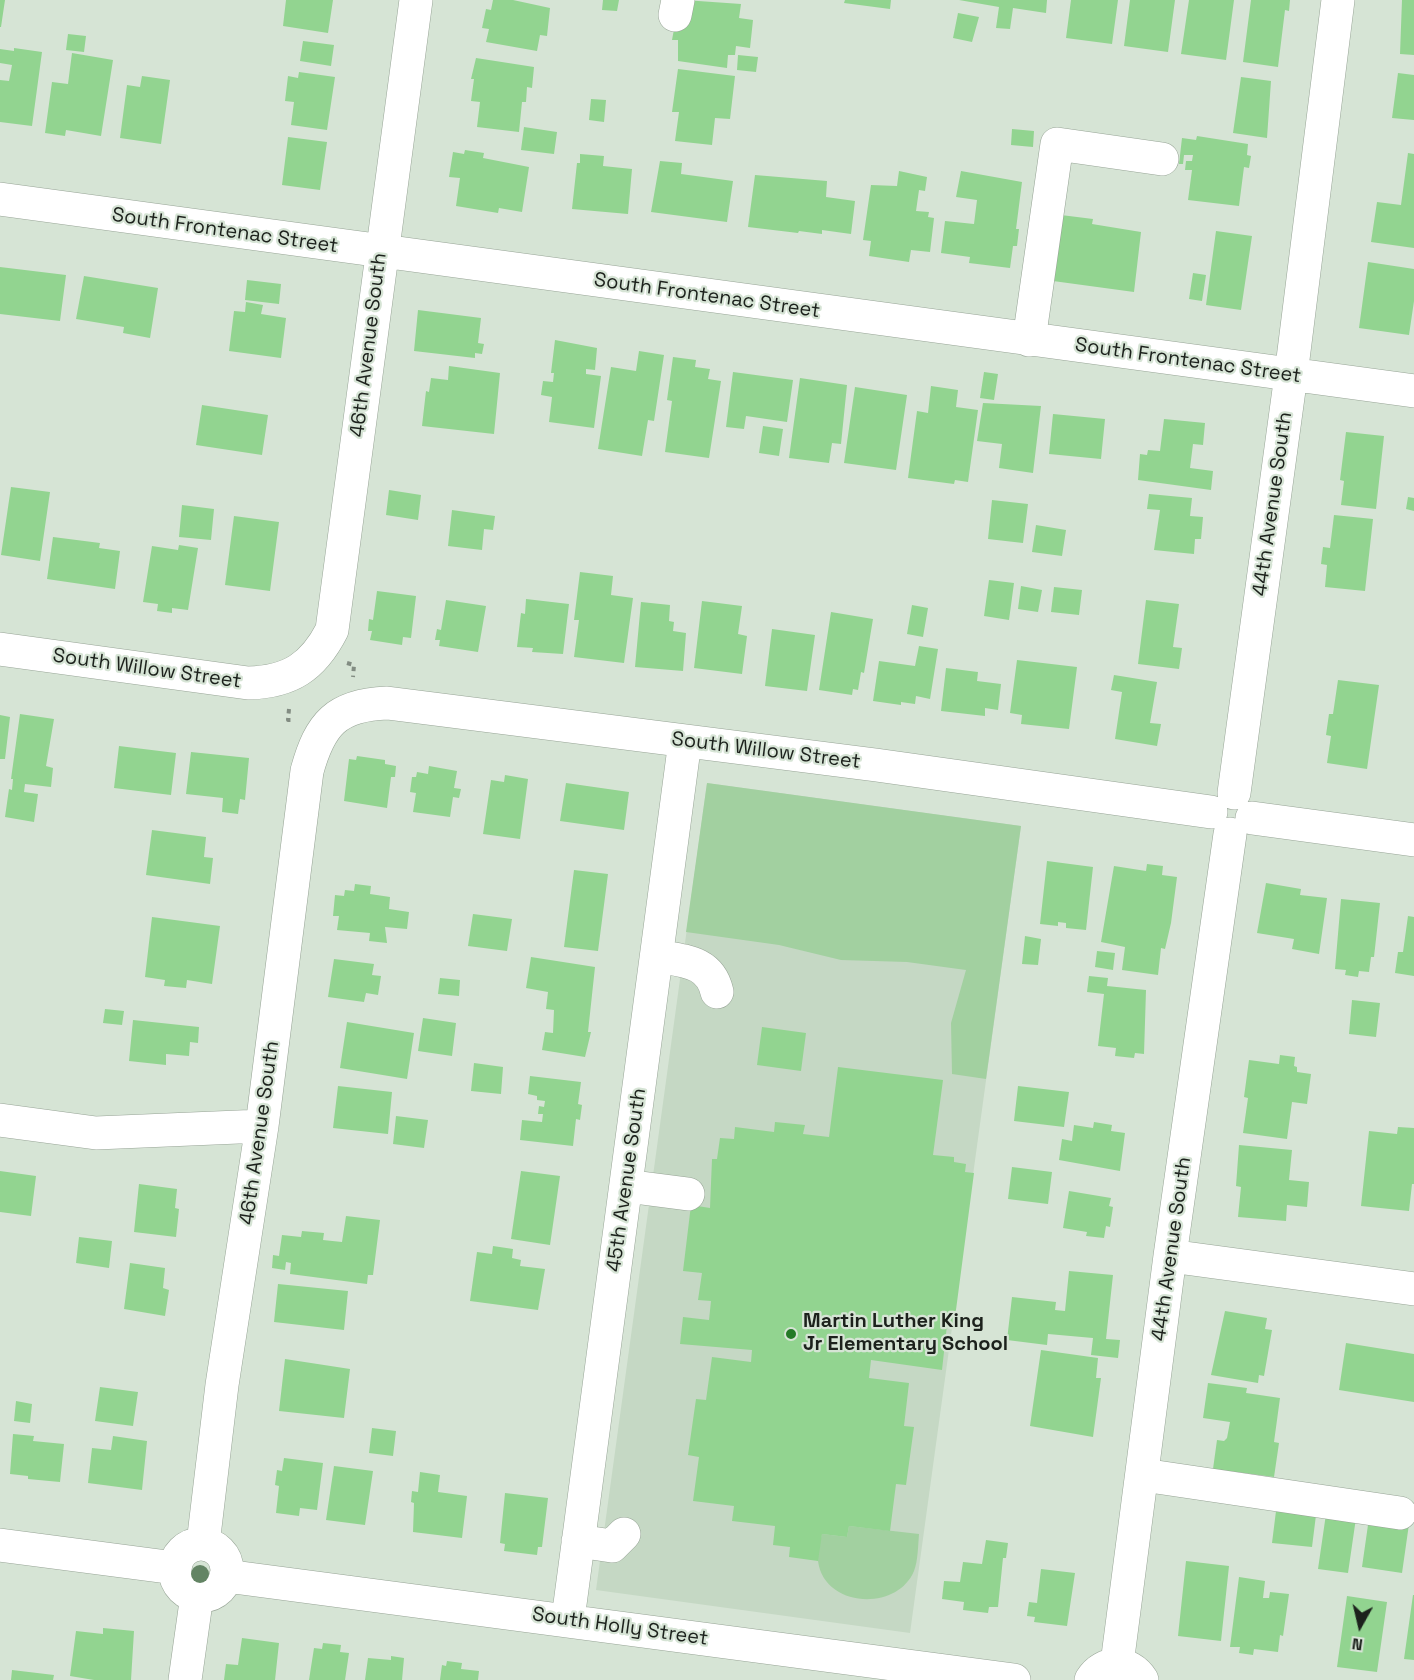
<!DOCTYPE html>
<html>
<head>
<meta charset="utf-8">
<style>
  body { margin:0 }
  #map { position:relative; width:1414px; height:1680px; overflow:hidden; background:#d6e4d5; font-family:"Space Grotesk",sans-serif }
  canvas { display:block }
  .north { position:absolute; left:1330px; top:1596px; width:60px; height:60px; -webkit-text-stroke:4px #d6e4d5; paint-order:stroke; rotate:188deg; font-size:16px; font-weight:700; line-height:24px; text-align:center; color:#1c211c }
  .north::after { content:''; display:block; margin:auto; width:21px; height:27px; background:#1c211c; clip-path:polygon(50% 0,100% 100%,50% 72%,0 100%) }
</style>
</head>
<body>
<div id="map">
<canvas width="1414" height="1680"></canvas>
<div class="north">N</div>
</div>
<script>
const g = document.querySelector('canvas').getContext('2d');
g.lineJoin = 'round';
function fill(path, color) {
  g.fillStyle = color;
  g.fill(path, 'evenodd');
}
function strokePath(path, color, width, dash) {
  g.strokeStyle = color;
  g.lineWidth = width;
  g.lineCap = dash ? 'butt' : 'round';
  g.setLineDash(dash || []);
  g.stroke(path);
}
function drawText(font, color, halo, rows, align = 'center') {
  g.font = font + ' "Space Grotesk",sans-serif';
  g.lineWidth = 4.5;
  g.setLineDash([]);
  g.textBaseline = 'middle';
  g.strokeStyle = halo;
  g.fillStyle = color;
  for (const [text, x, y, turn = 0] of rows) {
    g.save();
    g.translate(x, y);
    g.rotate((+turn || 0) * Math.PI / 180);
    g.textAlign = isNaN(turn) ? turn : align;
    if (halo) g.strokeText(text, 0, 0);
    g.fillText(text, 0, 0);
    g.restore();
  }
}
fill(new Path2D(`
  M707,783L1021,826L910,1633L596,1590Z`), '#c5d8c4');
fill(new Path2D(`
  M707,783L1021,826L986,1079L952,1074L951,1023L966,970L907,962L841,960L779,945L686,932Z
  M849,1526L919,1534C918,1546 918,1561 914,1571C897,1612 824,1608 818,1561C817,1553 820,1542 822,1534L847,1537Z`), '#a2d0a0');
fill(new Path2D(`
  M0,0H5L1,27H0Z
  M286,0H333L328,33L283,26Z
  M493,0H513L550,8L547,36L540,35L537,51L486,42L489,29L482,28L486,9L491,10Z
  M603,0H619L617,11L602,10Z
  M684,0L741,4L739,18L753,20L750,48L736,46L735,55H728L727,68L678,61V40H672L675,24Z
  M845,0H891L890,9L844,3Z
  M959,0H1047L1046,13L1013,8L1010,29L996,28L999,7Z
  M1071,0H1118L1112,44L1066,38Z
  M1130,0H1175L1168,52L1124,46Z
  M1189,0H1234L1226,60L1181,54Z
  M1251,0H1290L1289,11L1285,10L1278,67L1243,62Z
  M1402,0H1414V55L1400,54Z
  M958,13L979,17L972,42L953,38Z
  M68,34L86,36L84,52L66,50Z
  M303,41L334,45L331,66L300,61Z
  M14,48L42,52L32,126L0,122V80L9,81L12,65L0,63V49L14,51Z
  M72,53L113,60L101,136L66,130L65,136L45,133L52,82L68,84Z
  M738,55L758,57L756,72L737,70Z
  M476,58L534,67L532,88L527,87L526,102H522L519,132L477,127L480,102L471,101L474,79H471Z
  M678,69L735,76L730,119L715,118L712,145L675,141L679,112H672Z
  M299,72L335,77L327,130L291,125L294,102L285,101L288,76L298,78Z
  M1398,73L1414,75V120L1392,118Z
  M142,76L170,80L161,144L120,138L127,85L140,87Z
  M1241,77L1271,81L1267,138L1233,133Z
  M591,99L606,100L604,122L589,120Z
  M524,127L557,132L554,154L521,150Z
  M1012,129L1034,131L1033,147L1011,145Z
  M1197,136L1248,144L1247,155L1251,156L1249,168L1244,167L1239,206L1188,200L1192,170H1185L1186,161H1192L1193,155H1184L1183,164H1179L1182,138L1196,140Z
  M288,137L327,142L320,190L282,185Z
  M465,150L484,153L483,158L529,167L522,212L499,208L498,213L456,206L460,178L449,177L453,152L464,154Z
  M1408,153L1414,154V248L1371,242L1377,202L1401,205Z
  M580,154L604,156L603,166L632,169L628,214L572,209L577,163H580Z
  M660,161L682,163L681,174L733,181L727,222L651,212Z
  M899,171L927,177L925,191L919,190L916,211L929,212L928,217L934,218L930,252L911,250L909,262L869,256L871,241L863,240L871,185L897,186Z
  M961,171L1022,182L1016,229H1019L1017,246H1013L1010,268L969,263L970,257L941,253L945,221L974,224L977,200L956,197Z
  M755,175L827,181L826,197L855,201L851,234L822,230V234L799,231L798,233L748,227Z
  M1061,215L1093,219L1092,224L1141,232L1134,292L1053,281Z
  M1216,231L1252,236L1241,310L1206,305Z
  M1368,262L1414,269V301L1409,335L1359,328Z
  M0,267L66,275L60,321L0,314Z
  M1193,273L1206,275L1202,301L1189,299Z
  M84,276L158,288L150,338L123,333L124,327L76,319Z
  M247,280L281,284L279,304L245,300Z
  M246,302L263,305L261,314L286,318L281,358L229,351L234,311L245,312Z
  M418,310L481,318L478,343L484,344L482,354L475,353V358L414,351Z
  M555,340L597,348L595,370L586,369V374L601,376L594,428L549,422L552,397L541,395L543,381L553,382L554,373H551Z
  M639,351L664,355L654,421L648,420L642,456L598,449L611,367L636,371Z
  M673,357L696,360L695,367L710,369L708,379L721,381L709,458L665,452L672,401L667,400Z
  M449,366L500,373L494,434L422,426L426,391L429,392L431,378L448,380Z
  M733,372L793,380L787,422L746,416L744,429L726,427Z
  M984,372L998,374L994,400L980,398Z
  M800,378L847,385L841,444L832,443L829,463L789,458Z
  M931,386L958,390L956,407L978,410L968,482L955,480L954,484L908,478L917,411L928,413Z
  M855,387L907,395L896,470L844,463Z
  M983,403L1041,406L1033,473L999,468L1002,444L977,441Z
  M202,405L268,415L262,455L196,445Z
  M1053,414L1105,419L1101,459L1049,454Z
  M1164,419L1205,423L1203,445L1193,444L1190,468L1213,471L1211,490L1138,480L1140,454L1147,455L1148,450L1160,451Z
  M763,426L783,429L779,456L759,453Z
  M1346,432L1384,436L1376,509L1341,505L1344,481L1340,480Z
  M11,487L50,492L40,561L1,555Z
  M389,490L421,495L418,520L386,515Z
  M1149,494L1192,498L1190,516L1203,517L1201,539H1195L1194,554L1154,550L1160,510L1147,509Z
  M1408,497L1414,498V511L1406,509Z
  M992,500L1028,504L1023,543L988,539Z
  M182,505L214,509L211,540L179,537Z
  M452,510L495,516L493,530L484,529L482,550L448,546Z
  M1334,515L1373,519L1365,591L1325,587L1327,565L1321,564L1323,547L1330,548Z
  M234,516L279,522L270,591L225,585Z
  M1036,525L1066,530L1062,556L1032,552Z
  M53,537L100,543L99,548L120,551L115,589L47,579Z
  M179,545L198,548L188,610L172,608V613L157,611L158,604L143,602L152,546L178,550Z
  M580,572L613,576L611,595L633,598L624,663L574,657L579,620H574Z
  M989,580L1014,583L1009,620L984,616Z
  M1021,586L1042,590L1038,612L1018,609Z
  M1054,587L1082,590L1079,615L1051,612Z
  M377,591L416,596L411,638L403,637L402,645L370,640L372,631H368L369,619L373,620Z
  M526,599L569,604L563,654L532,652L533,648L517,647L521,613L525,614Z
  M446,600L486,606L478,652L439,646L440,640H435L437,629L441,630Z
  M1146,600L1179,604L1173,647L1182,648L1179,669L1138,664Z
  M702,601L742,606L738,634L747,636L742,674L694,668Z
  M641,602L670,605L669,621L674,622L673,631L686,633L683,671L635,667Z
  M912,605L928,608L923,637L907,634Z
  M831,612L873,619L864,673L861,672L858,690L853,689L852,695L819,690Z
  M772,629L815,635L807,691L765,686Z
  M919,646L938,649L930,699L916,696L915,704L901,702V705L873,701L879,661L915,666Z
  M1017,660L1077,667L1069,729L1021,724L1022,715L1010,713Z
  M946,668L978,672L977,681L1001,684L998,710L985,708V716L941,711Z
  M1114,675L1157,682L1150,723L1161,724L1157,746L1115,739L1122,692L1111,690Z
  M1338,680L1379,685L1367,769L1327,763L1331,736L1326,735L1329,714H1333Z
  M20,714L54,719L46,766L53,768L51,787L25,784L24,792L38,794L34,822L5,817L9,789L12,790L13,779H11Z
  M0,715L10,717L5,759H0Z
  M119,746L176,753L171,795L114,788Z
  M191,752L249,758L245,800L240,799L238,814L222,812L223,798L186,794Z
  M357,756L385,760V764L396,766L395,777H391L387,808L344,801L349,759L356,760Z
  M429,766L457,771L454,788L461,789L459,798L453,797L450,817L413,812L416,793L410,792L412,777H416L417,772L428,774Z
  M505,775L528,779L520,839L483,834L491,780L504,782Z
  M566,783L629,792L624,830L560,821Z
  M152,830L206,837L204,857L213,858L210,884L146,875Z
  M1047,861L1093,867L1086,930L1066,928V923L1058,922V926L1040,924Z
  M1147,864L1163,866L1162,875L1177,877L1171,923L1165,949L1161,948L1158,975L1122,970L1125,947L1101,942L1114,866L1146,871Z
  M574,870L608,874L598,951L564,947Z
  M1266,883L1301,889L1300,895L1327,898L1319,954L1292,949L1294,939L1257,933Z
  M355,884L371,886L370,894L390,897L389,909L409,912L407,929L385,927L387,943L369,941L370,933L337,930L339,916H333L335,895L344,896L345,890L354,891Z
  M1341,899L1380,903L1374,957H1371L1369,972L1359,971L1358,977L1345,975L1346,970L1335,969Z
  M473,914L512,919L507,951L468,946Z
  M1408,916L1414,917V976L1395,973L1398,952H1403Z
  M152,917L220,926L212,984L187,980L186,988L164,986L165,980L145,977Z
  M1025,936L1041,939L1038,965L1022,964Z
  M1097,951L1115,953L1113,970L1095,967Z
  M531,957L595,967L588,1032H591L585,1057L542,1050L545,1032L553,1033L554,1010L546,1009L548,992L526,988Z
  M334,959L374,964L372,975L381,976L378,995L366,993L364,1002L328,997Z
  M1089,976L1108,978L1107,986L1146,990L1144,1054L1135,1053L1134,1058L1115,1056L1116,1048L1098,1046L1104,994L1087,992Z
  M440,978L460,980L459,996L438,994Z
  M1352,1000L1380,1003L1376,1037L1349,1034Z
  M105,1009L124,1011L122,1025L103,1023Z
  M423,1018L456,1023L452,1056L418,1051Z
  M133,1020L199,1027L198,1043L190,1042L189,1056L166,1054V1065L129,1061Z
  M347,1022L414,1033L407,1079L340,1068Z
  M762,1027L806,1033L801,1071L757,1065Z
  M1280,1055L1295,1057L1294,1066L1297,1067V1072L1311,1074L1307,1104L1292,1102L1287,1139L1243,1133L1248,1098L1244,1097L1249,1060L1279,1064Z
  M474,1063L503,1067L501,1094L471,1091Z
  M838,1067L943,1080L933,1155L954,1157V1162L966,1164L965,1172L974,1173L954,1325H947L942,1370L871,1360L869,1378L909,1383L904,1426L914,1427L906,1485L896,1484L890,1531L849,1526L847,1537L822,1534L818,1561L789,1557L790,1547L773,1545L775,1526L732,1521L734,1506L693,1501L699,1457L688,1455L696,1399L706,1400L712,1357L751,1362L752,1350L680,1344L683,1317L709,1320L711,1301L698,1300L702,1273L683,1271L691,1205L710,1208L712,1159H717L720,1138L734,1139L735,1127L774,1132L775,1122L805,1125L803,1134L829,1137Z
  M530,1076L581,1082L578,1104L582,1105L580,1120L576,1119L573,1146L520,1140L522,1120L542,1122L543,1114H538L539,1106L544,1107L545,1101L537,1100V1096L528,1094Z
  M338,1086L392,1092L388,1134L333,1128Z
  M1018,1086L1069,1092L1064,1127L1014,1121Z
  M396,1116L428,1120L424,1148L393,1144Z
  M1094,1122L1112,1125L1111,1131L1125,1133L1120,1171L1059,1160L1062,1139L1072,1141L1074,1125L1093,1128Z
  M1398,1127L1414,1128V1184H1412L1409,1211L1361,1206L1369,1131L1397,1134Z
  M1239,1145L1292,1150L1289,1180L1309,1182L1307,1207L1287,1205L1286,1221L1238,1217L1241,1187L1236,1186Z
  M1012,1167L1052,1172L1048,1204L1008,1199Z
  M0,1171L36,1176L31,1216L0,1212Z
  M521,1171L560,1176L550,1245L511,1239Z
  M139,1184L177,1189L175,1208L179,1209L176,1237L134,1232Z
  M1069,1191L1111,1198L1109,1206L1113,1207L1110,1227L1106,1226L1104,1238L1086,1236L1087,1232L1063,1228Z
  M346,1216L380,1220L373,1275H368L367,1284L290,1274L291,1263L286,1262L285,1270L272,1268L273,1255L279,1256L282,1235L301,1237L302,1231L324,1233L323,1240L342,1242Z
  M79,1237L112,1241L109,1268L76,1263Z
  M493,1246L513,1249L512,1258L521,1260L520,1266L545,1269L538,1310L470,1301L477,1252L492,1254Z
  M130,1263L165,1268L163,1288L169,1290L165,1316L124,1309Z
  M1069,1271L1113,1275L1106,1339L1120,1340L1118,1358L1091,1355L1093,1338L1048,1334L1047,1345L1007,1340L1012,1297L1056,1302L1055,1310L1065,1311Z
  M278,1284L348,1291L344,1330L274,1322Z
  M1225,1311L1267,1318L1265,1329L1272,1330L1264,1376L1259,1375L1258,1383L1211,1375Z
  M1346,1343L1414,1354V1402L1339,1390Z
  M1041,1350L1098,1358L1096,1378H1101L1093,1437L1030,1426Z
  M285,1359L350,1369L344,1418L279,1411Z
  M1208,1383L1247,1388L1246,1393L1280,1398L1274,1442L1279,1443L1274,1477L1213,1469L1217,1440L1224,1441L1227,1438L1230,1422L1203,1418Z
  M100,1387L138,1392L133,1426L95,1421Z
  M16,1401L32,1404L30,1423L14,1421Z
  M372,1428L396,1431L393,1456L369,1453Z
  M13,1434L34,1436L33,1441L64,1444L60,1482L28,1479V1476L10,1474Z
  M113,1436L147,1441L142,1490L88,1483L92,1448L111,1450Z
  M284,1458L323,1463L317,1510L300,1508L299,1516L276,1513L279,1486L275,1485L277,1470L282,1471Z
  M334,1466L373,1471L365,1525L326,1520Z
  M420,1472L440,1475L438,1492L467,1496L462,1538L413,1532L414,1503L411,1502L412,1491L418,1492Z
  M505,1493L548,1498L542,1547H538L537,1555L504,1551L505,1544L500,1543Z
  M1276,1511L1316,1515L1312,1547L1272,1543Z
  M1326,1514L1356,1518L1348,1573L1318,1569Z
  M1369,1518L1409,1524L1402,1573L1362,1567Z
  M986,1540L1008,1543L1006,1558H1003L998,1607H989L988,1613L963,1610L964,1602L942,1599L944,1581L960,1582L963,1562L982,1564Z
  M1186,1561L1229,1566L1221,1641L1178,1636Z
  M1041,1569L1075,1573L1067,1626L1034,1622L1035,1617L1027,1616L1029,1602L1037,1603Z
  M1239,1577L1265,1581L1263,1598H1269L1270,1592L1289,1594L1283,1636L1280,1635L1278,1652L1254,1649L1253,1655L1239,1653L1240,1647H1230Z
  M1413,1595H1414V1660L1404,1659Z
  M1347,1596L1387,1602L1377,1672L1337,1667Z
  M103,1628L134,1631L131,1680H94L70,1676L76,1631L103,1634Z
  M242,1638L279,1643L275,1680H224L226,1664L238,1665Z
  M323,1643L341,1645L340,1652L349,1653L345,1680H309L314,1648L322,1649Z
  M391,1656L404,1658L402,1680H365L368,1658L391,1660Z
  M447,1661L462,1663L461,1669L479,1671L478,1680H440L442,1665L446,1666Z
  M12,1670L54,1675L53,1680H11Z`), '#92d490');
const minor = new Path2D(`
  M675,15L678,0
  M0,199L1414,391
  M1029,340L1057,144L1162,159
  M0,649L248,683C290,682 313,667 332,630L416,0
  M1234,793L1291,375L1338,0
  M1252,818L1414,840
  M657,956C684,961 710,961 717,992
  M0,1120L96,1133L262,1126
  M626,1186L688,1194
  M1170,1256L1414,1289
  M1143,1475L1400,1513
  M578,1541L612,1546L624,1534
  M203,1544L222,1385L262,1126L307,771C320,724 336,705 387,703L876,765L1211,812
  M175 1570a26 26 0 1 1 52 0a26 26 0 1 1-52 0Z
  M0,1545L175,1568
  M226,1576L1014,1680
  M568,1619L685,741
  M1117,1664L1170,1256L1230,834
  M185,1680L197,1595
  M1091,1680C1103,1660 1130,1660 1142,1680`);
strokePath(minor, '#97a496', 34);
strokePath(new Path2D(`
  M347,663L354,665L353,677
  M289,709L288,720H293`), '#828c82', 4, [4.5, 4.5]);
strokePath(minor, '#fff', 33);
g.fillStyle = '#638464';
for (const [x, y] of [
  [200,1574]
]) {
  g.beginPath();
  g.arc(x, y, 9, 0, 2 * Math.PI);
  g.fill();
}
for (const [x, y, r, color] of [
  [791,1334,6,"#247a27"]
]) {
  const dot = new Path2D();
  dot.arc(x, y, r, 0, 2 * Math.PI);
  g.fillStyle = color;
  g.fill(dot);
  strokePath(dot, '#d6e4d5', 2);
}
drawText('20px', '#1c211c', '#d6e4d5', [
  ["South Frontenac Street",225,231,8],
  ["South Frontenac Street",707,296,8],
  ["46th Avenue South",369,345,-83],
  ["South Frontenac Street",1188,361,8],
  ["44th Avenue South",1273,504,-82],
  ["South Willow Street",147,669,8],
  ["South Willow Street",766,751,7],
  ["46th Avenue South",260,1133,-82],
  ["45th Avenue South",627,1180,-82],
  ["44th Avenue South",1172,1249,-82],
  ["South Holly Street",620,1627,8]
]);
drawText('bold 20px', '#1c211c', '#d6e4d5', [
  ["Martin Luther King",803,1322],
  ["Jr Elementary School",803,1345]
], 'left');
</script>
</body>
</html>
